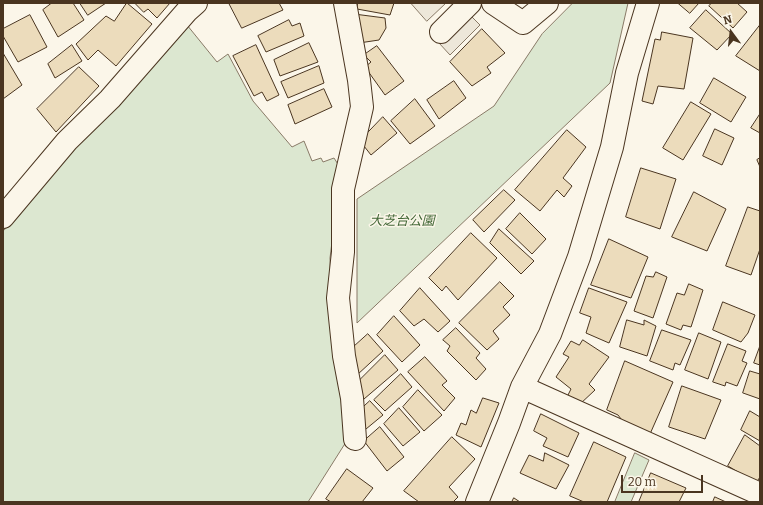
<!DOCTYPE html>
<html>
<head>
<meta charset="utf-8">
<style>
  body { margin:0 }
  #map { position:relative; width:763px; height:505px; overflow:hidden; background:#fbf6e9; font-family:Bitter,serif }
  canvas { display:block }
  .frame { position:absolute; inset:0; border:4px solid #4a3520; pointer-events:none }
  .north { position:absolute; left:711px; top:12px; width:40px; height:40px; -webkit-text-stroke:3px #fbf6e9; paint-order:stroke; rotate:345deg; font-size:11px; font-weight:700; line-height:16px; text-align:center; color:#4a3520 }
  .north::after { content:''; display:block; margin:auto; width:14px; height:18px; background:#4a3520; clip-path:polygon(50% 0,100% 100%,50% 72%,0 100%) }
  .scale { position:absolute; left:621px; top:475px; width:82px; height:18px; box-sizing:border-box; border:2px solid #4a3520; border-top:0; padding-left:5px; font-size:12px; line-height:14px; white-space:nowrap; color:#4a3520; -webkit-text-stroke:3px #fbf6e9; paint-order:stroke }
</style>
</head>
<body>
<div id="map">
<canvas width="763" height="505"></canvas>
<div class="frame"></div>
<div class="north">N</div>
<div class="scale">20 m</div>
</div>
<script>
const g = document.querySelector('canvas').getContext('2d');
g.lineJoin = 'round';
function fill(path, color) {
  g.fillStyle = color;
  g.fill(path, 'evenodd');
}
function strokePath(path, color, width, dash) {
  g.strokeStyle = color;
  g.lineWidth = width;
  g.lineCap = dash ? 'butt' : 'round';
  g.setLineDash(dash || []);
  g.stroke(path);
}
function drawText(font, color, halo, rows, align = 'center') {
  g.font = font + ' Bitter,"Noto Sans JP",serif';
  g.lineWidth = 3;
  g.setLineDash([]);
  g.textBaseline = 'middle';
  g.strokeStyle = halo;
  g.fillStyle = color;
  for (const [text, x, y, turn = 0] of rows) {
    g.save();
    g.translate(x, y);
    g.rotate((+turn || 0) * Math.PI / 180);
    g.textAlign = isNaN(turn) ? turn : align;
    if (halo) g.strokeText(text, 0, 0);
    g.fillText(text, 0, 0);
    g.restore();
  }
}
const green = new Path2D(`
  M573,3H628L610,83L357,323V199L494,106L542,34Z
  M187,25L217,62L228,54L253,101L292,147L304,141L312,161L321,158L323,162L334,158L341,169L330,258L331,298L346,442L308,502H3V231L18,217L54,167Z
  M635,453L649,460L631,502H615Z`);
fill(green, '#dce7d0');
strokePath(green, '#887966', 1);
const parking = new Path2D(`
  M411,3H446L427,21Z
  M467,12L480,25L450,55L439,43Z`);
fill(parking, '#ede7d9');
strokePath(parking, '#887966', 1);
const building = new Path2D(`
  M52,3H73L84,20L58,37L43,10Z
  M80,3H106L88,15Z
  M127,3L152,24L116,66L98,50L88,60L76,44L106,16L114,21Z
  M135,3H170L157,18L148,9L144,12Z
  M229,3H279L283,10L242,28Z
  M358,3H394L390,15L357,9Z
  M678,3H699L690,13Z
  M712,3H737L747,12L733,28L709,6Z
  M706,10L732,34L717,50L690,28Z
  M354,14L385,18L386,28L379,40L359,43Z
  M30,15L47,47L18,62L3,36V29Z
  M289,20L292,26L300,23L304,36L266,52L258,36Z
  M760,25V71L736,56Z
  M482,29L505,53L487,67L491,73L472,86L450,62Z
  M662,32L693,38L684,89L658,86L653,104L642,101L655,39L660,40Z
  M309,43L318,62L280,76L274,60Z
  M72,45L82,61L55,78L48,64Z
  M256,45L279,95L267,101L262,92L254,96L233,56Z
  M377,46L404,81L385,95L365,67L371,62L364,55Z
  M3,53L22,85L3,99Z
  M319,66L324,83L288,98L281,82Z
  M79,67L99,86L56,132L37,109Z
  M714,78L746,97L731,122L700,103Z
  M454,81L466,98L439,119L427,100Z
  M324,89L332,107L295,124L288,105Z
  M415,99L435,126L410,144L391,121Z
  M691,102L711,114L683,160L663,148Z
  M760,114V133L751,128Z
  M383,117L397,133L371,155L360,141Z
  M715,129L734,138L722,165L703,156Z
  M567,130L586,147L563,178L572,186L564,197L557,190L540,211L515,190Z
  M760,158V167L757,160Z
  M641,168L676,179L660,229L626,217Z
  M504,190L515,200L484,232L473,220Z
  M694,192L726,209L707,251L672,237Z
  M748,207L760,211V249L751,275L726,266Z
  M520,213L546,239L532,254L506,229Z
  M499,229L534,261L521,274L490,243Z
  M471,233L497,258L458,300L446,286L442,291L429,278Z
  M609,239L648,257L631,298L591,285Z
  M656,272L667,277L653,318L634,311L646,276L653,277Z
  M500,282L514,296L503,307L510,315L493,331L499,339L487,350L459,323Z
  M689,284L703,290L691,327L683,325L681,330L666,324L677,293L684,295Z
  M420,288L450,321L438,332L424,319L414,326L400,311Z
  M589,288L627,302L609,343L586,333L591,317L580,313Z
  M723,302L755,315L748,333L741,342L713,330Z
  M394,316L420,345L402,362L377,335Z
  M627,320L644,325V320L656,326L647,356L620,347Z
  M456,328L480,353L476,358L486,369L476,380L447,351L450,346L443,340Z
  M662,330L691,340L680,365L675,363L673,370L650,361Z
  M699,333L721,342L708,379L685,370Z
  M368,334L383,351L357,375L348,352Z
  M583,340L609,357L589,384L595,390L579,405L568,395L571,389L556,377L569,357L563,354L571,341L579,345Z
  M728,344L746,351L742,361L747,363L737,386L726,382L725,386L713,382Z
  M760,346V365L754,363Z
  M385,355L398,370L364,399L354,386Z
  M425,357L447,381L442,385L455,398L444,411L408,372Z
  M625,361L673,382L650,434L628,428L618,415L607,410Z
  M750,371L760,374V399L743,393Z
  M401,374L412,387L385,411L374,400Z
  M682,386L721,400L705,439L669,427Z
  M418,390L442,415L424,431L403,407Z
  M483,398L499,403L481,447L456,435L461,423L466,425L471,410L476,413Z
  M370,401L383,415L366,429L359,422L358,412Z
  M399,408L420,432L403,446L384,424Z
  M750,411L760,417V441L741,430Z
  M541,414L579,433L568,457L543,446L547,438L534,431Z
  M380,427L404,457L387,471L364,441Z
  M745,435L760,446V477L756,483L728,466Z
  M452,437L475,459L449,487L458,497L453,502H419L404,491Z
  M594,442L626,457L607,502H584L570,496Z
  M545,453L569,465L556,489L520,473L529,455L543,461Z
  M347,469L373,488L362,502H331L326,499Z
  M651,473L686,488L679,502H639Z
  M715,497L726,502H713Z
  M514,498L520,502H512Z`);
fill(building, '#ecdcbc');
strokePath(building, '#4a3520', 1);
const minor = new Path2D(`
  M345,3L359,80L362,107L343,189V252L338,298L344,356L352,398L355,439
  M493,3L523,23L547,3
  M441,32L470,3
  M3,217L67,141L110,99L187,11L196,3
  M522,387L760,494
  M477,502L509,423L522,387L550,334L579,257L612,147L627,73L648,3`);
strokePath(minor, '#4a3520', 24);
strokePath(minor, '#fbf6e9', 22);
drawText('italic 13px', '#436837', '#fbf6e9', [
  ["大芝台公園",402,221]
]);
</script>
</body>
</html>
